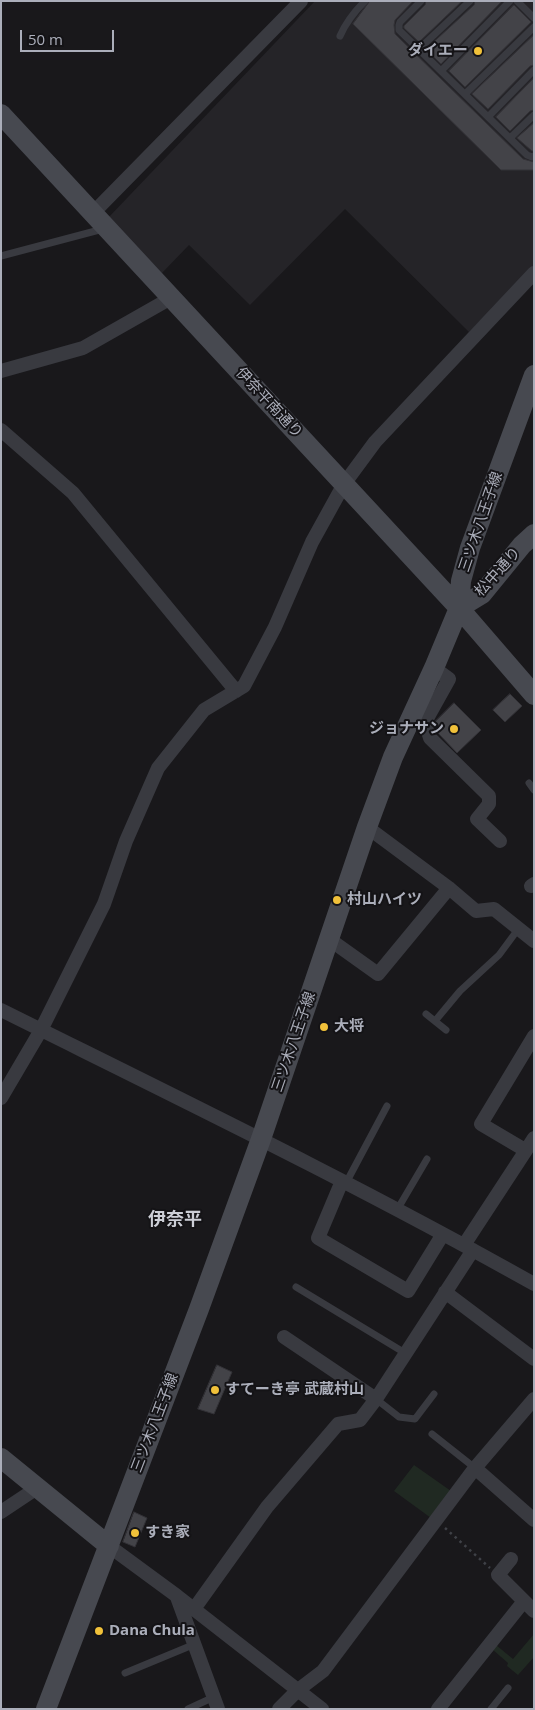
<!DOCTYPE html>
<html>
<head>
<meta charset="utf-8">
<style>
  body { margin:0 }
  #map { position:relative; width:535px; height:1710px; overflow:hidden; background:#19181b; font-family:"Open Sans",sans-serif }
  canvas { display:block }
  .frame { position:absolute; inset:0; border:2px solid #abaeba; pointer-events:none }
  .scale { position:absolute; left:20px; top:30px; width:94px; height:22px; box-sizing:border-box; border:2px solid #abaeba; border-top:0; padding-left:6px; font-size:15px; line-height:18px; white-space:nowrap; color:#abaeba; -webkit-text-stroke:4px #141316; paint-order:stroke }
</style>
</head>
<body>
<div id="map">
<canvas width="535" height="1710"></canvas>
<div class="frame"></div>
<div class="scale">50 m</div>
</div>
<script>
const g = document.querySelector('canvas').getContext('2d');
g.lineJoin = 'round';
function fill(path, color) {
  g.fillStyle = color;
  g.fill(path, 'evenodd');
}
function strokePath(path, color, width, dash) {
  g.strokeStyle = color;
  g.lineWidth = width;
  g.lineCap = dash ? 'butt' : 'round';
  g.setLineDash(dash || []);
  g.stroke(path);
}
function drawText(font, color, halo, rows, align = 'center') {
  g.font = font + ' "Open Sans","Noto Sans JP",sans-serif';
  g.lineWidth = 4;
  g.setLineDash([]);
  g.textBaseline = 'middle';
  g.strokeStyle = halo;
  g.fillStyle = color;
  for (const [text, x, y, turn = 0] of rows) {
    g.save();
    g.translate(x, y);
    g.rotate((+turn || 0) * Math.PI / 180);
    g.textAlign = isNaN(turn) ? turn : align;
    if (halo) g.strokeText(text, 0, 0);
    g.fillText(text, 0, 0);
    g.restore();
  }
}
fill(new Path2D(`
  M315,1H534V267L469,332L345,209L250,305L189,245L162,273L108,218Z`), '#252428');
fill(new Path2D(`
  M414,1465L451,1491L431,1518L394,1491Z
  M534,1634V1657L518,1675L507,1666L508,1663L492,1649L496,1645L513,1659Z`), '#202922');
const building = new Path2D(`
  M370,1H413L395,20L394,25L395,34L523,159L534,162V170H501L353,24Z
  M426,1H462L419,42L404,28V26L425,5Z
  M475,1H502L441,64L426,49L474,5Z
  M514,5L531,22L465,87L449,71Z
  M534,35V65L530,66L488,109L472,94Z
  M534,78V110L530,111L510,131L496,117Z
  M534,123V151H532L517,138Z
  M510,694L522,706L505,722L493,710Z
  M454,703L481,730L457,753L438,733L434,723Z
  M217,1365L232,1372L214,1414L198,1409Z
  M134,1512L147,1518L135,1547L123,1542Z`);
fill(building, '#434348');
strokePath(building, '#333237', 1);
strokePath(new Path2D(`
  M445,1528L490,1568`), '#3f4147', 2.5, [2.5, 4]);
strokePath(new Path2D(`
  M421,1L400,22L399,25V30L527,155L532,157L534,156
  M517,1L534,18
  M340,36C346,22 354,12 365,1
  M419,49L470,1
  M441,71L510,1
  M465,94L534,27
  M488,117L534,70
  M510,138L534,115
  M1,256L103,229
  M529,783L534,790
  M426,1014L446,1030
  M435,1021L460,991L499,955L519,928
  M346,1183L387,1106
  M397,1210L427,1159
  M296,1287L405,1353
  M376,1399L399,1417L415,1419L434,1394
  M432,1434L475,1468
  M125,1673L195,1644
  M188,1709L214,1697
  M491,1709L508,1688`), '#393a40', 7);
strokePath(new Path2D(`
  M93,213L301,1
  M1,371L83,348L171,298
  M1,430L73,493L236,691
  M434,668L449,679L425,722L430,738L489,796V804L477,819L500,841
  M367,827L449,888L476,911L494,909L534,941
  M531,886L534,884
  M329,939L378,974L449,888
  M1,1010C180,1099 360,1186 534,1284
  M1,1098L41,1030L104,904L126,841L158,768L204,710L244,686L275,627L312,542L344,484L375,442L534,273
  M525,1150L481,1124L534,1036
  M342,1181L318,1238L408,1291L443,1234
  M464,1245L534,1138
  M445,1292L534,1359
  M284,1337L376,1399
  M475,1468L534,1520
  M1,1512L37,1488
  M109,1546L177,1596L322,1709
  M511,1559L498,1575L534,1611
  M177,1597L218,1709
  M194,1609L267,1507L338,1424L360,1420L376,1399L473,1250
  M279,1709L298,1690L323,1671L475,1468L534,1399
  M438,1709L524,1601`), '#393a40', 14);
strokePath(new Path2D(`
  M1,114L459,608L534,695
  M459,608L482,594L522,545L534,534
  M1,1458L109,1546
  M46,1709L199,1309L261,1139L367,827L393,757L434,668L459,608L461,581L470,548L534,375`), '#474950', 20);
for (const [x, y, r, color] of [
  [478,51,5,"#f1c13a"],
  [454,729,5,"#f1c13a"],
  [337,900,5,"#f1c13a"],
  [324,1027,5,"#f1c13a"],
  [215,1390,5,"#f1c13a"],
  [135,1533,5,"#f1c13a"],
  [99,1631,5,"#f1c13a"]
]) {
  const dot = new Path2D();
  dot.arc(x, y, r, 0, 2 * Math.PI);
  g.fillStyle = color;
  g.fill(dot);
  strokePath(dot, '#141316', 2);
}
drawText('bold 15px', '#abaeba', '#141316', [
  ["ダイエー",468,51,"right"],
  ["ジョナサン",444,729,"right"],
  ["村山ハイツ",347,900],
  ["大将",334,1027],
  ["すてーき亭 武蔵村山",225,1390],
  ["すき家",145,1533],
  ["Dana Chula",109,1631]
], 'left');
drawText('15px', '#abaeba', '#141316', [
  ["伊奈平南通り",269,403,47],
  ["三ツ木八王子線",481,522,-71],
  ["松中通り",498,572,-48],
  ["三ツ木八王子線",294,1042,-71],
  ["三ツ木八王子線",155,1423,-69]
]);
drawText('bold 18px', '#ccced6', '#141316', [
  ["伊奈平",175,1220]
]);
</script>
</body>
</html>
